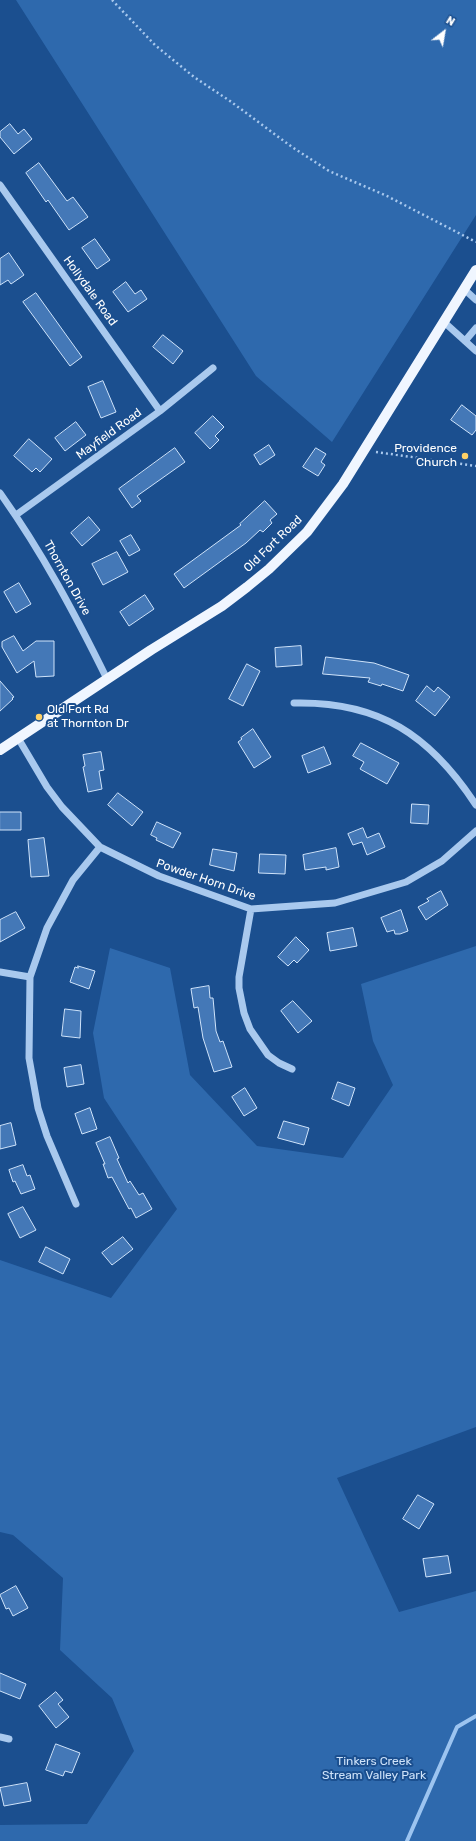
<!DOCTYPE html>
<html>
<head>
<meta charset="utf-8">
<style>
  body { margin:0 }
  #map { position:relative; width:476px; height:1841px; overflow:hidden; background:#1b4f8f; font-family:Rubik,sans-serif }
  canvas { display:block }
  .north { position:absolute; left:424px; top:12px; width:40px; height:40px; -webkit-text-stroke:3px #1b4f8f; paint-order:stroke; rotate:31deg; font-size:11px; font-weight:700; line-height:16px; text-align:center; color:#fff }
  .north::after { content:''; display:block; margin:auto; width:14px; height:18px; background:#fff; clip-path:polygon(50% 0,100% 100%,50% 72%,0 100%) }
</style>
</head>
<body>
<div id="map">
<canvas width="476" height="1841"></canvas>
<div class="north">N</div>
</div>
<script>
const g = document.querySelector('canvas').getContext('2d');
g.lineJoin = 'round';
function fill(path, color) {
  g.fillStyle = color;
  g.fill(path, 'evenodd');
}
function strokePath(path, color, width, dash) {
  g.strokeStyle = color;
  g.lineWidth = width;
  g.lineCap = dash ? 'butt' : 'round';
  g.setLineDash(dash || []);
  g.stroke(path);
}
function drawText(font, color, halo, rows, align = 'center') {
  g.font = font + ' Rubik,sans-serif';
  g.lineWidth = 4;
  g.setLineDash([]);
  g.textBaseline = 'middle';
  g.strokeStyle = halo;
  g.fillStyle = color;
  for (const [text, x, y, turn = 0] of rows) {
    g.save();
    g.translate(x, y);
    g.rotate((+turn || 0) * Math.PI / 180);
    g.textAlign = isNaN(turn) ? turn : align;
    if (halo) g.strokeText(text, 0, 0);
    g.fillText(text, 0, 0);
    g.restore();
  }
}
fill(new Path2D(`
  M16,0H476V215L332,442L256,376Z
  M476,946V1427L337,1478L399,1612L476,1591V1841H0V1825L87,1824L134,1751L112,1698L60,1650L63,1578L13,1535L0,1532V1260L111,1298L177,1209L104,1098L93,1033L110,948L170,968L190,1075L257,1146L343,1158L393,1085L373,1041L361,984Z`), '#2e69ad');
strokePath(new Path2D(`
  M407,1841L457,1727L476,1716`), '#9cc4f0', 4);
const building = new Path2D(`
  M10,124L18,134L24,129L32,139L14,154L0,137V132Z
  M39,163L67,201L73,197L88,217L69,230L48,200L46,202L26,173Z
  M95,239L110,260L97,269L82,248Z
  M9,253L24,275L11,284L8,280L0,285V259Z
  M126,282L135,294L141,290L147,299L128,312L113,292Z
  M36,293L82,357L70,366L23,302Z
  M163,335L183,351L173,364L153,347Z
  M103,381L116,412L101,418L88,387Z
  M462,405L476,416V430L472,435L451,420Z
  M213,416L224,427L215,436L219,440L210,449L195,433Z
  M76,422L86,435L65,451L55,438Z
  M29,439L52,459L40,472L36,468L32,472L14,456Z
  M269,445L275,455L260,465L254,455Z
  M175,448L185,462L137,496L141,501L132,508L119,489Z
  M316,448L326,454L321,462L325,465L318,476L303,467Z
  M265,501L277,514L270,520L272,523L263,532L260,530L246,543L184,588L174,574L241,525L240,524Z
  M89,517L100,530L82,546L71,533Z
  M131,535L140,550L129,556L120,541Z
  M117,552L128,572L103,585L92,564Z
  M19,583L31,604L16,613L4,592Z
  M145,595L154,609L129,626L120,612Z
  M14,636L23,651L36,641H54V676L36,677L34,661L17,673L2,647V642Z
  M301,646L302,665L276,667L275,648Z
  M326,657L374,663L409,675L403,691L382,684L381,686L368,682L370,678L323,674Z
  M247,664L260,671L243,706L229,699Z
  M0,681L14,697L12,698L13,699L0,711Z
  M427,686L434,692L438,687L450,697L435,716L416,701Z
  M253,729L271,757L254,768L238,742L242,739L241,738Z
  M361,743L399,763L387,784L360,769L364,762L353,756Z
  M324,747L331,764L308,773L302,756Z
  M101,752L104,770L99,771L102,789L88,792L83,767L85,766L83,755Z
  M118,793L143,812L132,826L108,805Z
  M412,804L429,805L428,824L411,823Z
  M0,812H21V830H0Z
  M157,822L181,833L173,848L156,840L157,838L151,835Z
  M363,828L367,838L379,833L385,847L367,855L362,842L353,845L348,834Z
  M44,838L49,876L31,877L28,840Z
  M336,848L339,867L326,870V867L305,870L303,855Z
  M213,849L237,853L234,871L210,865Z
  M260,854L286,855L285,874L259,873Z
  M441,891L448,905L426,920L418,907L429,901L427,899Z
  M401,910L408,931L400,934H395L394,930L387,932L381,918Z
  M16,912L25,928L0,942V920Z
  M353,928L357,946L330,951L327,933Z
  M296,937L309,950L297,963L294,960L288,966L278,957Z
  M78,966L95,971L89,989L70,982L75,967L78,968Z
  M209,986L210,998H213L216,1031L220,1042L223,1041L232,1067L214,1072L203,1038L198,1007L194,1008L191,989Z
  M293,1001L312,1021L298,1033L281,1011Z
  M65,1009L81,1011L80,1038L62,1036Z
  M81,1065L84,1084L67,1087L64,1068Z
  M338,1082L355,1088L349,1106L332,1099Z
  M245,1088L257,1108L244,1116L232,1097Z
  M90,1108L97,1129L82,1134L75,1114Z
  M284,1121L309,1128L304,1145L278,1138Z
  M11,1123L16,1145L0,1149V1126Z
  M110,1137L119,1158L117,1159L128,1183L130,1181L139,1195L143,1193L152,1209L136,1218L131,1208L129,1209L112,1177L108,1178L103,1164H105L96,1143Z
  M23,1165L27,1176L30,1175L35,1189L21,1194L15,1181L13,1182L9,1170Z
  M23,1207L36,1230L20,1238L8,1214Z
  M123,1237L133,1249L112,1265L102,1253Z
  M46,1247L70,1259L63,1274L39,1262Z
  M418,1495L434,1504L419,1529L403,1519Z
  M448,1556L451,1573L426,1577L423,1559Z
  M16,1586L28,1608L13,1616L9,1608L6,1609L0,1595Z
  M0,1673L26,1684L20,1699L0,1691Z
  M56,1692L63,1700L58,1704L69,1717L56,1728L39,1706Z
  M56,1744L80,1753L72,1773L65,1771L63,1776L46,1770Z
  M27,1783L31,1801L4,1806L0,1788Z`);
fill(building, '#4478b7');
strokePath(building, '#cfe3fa', 1);
strokePath(new Path2D(`
  M112,0L155,45L194,77L230,101L292,147L329,171L387,196L476,242
  M376,452L476,466`), '#a9c9ee', 2.5, [2, 3]);
strokePath(new Path2D(`
  M0,185L160,411
  M464,289L476,300
  M444,322L476,351
  M465,341L476,328
  M0,493C42,552 75,614 107,679
  M16,515L160,411L213,368
  M294,703C379,701 430,735 476,805
  M18,738L47,787L62,807L100,847L159,876L251,909L335,903L406,882L442,861L476,831
  M251,909L239,977V988L244,1013L250,1029L268,1055L279,1063L292,1069
  M0,972L30,977
  M76,1204L47,1136L38,1108L29,1058L30,977L47,928L73,880L100,847
  M0,1737L9,1739`), '#a9c9ee', 7);
strokePath(new Path2D(`
  M0,750L151,650L222,606L247,587L269,569L307,532L343,484L476,270`), '#f0f6ff', 10);
for (const [x, y, r, color] of [
  [465,456,4,"#ffd166"],
  [39,717,4,"#ffd166"]
]) {
  const dot = new Path2D();
  dot.arc(x, y, r, 0, 2 * Math.PI);
  g.fillStyle = color;
  g.fill(dot);
  strokePath(dot, '#1b4f8f', 1.5);
}
drawText('12px', '#fff', '#1b4f8f', [
  ["Hollydale Road",90,291,54],
  ["Mayfield Road",109,434,-36],
  ["Old Fort Road",273,544,-44],
  ["Thornton Drive",67,578,61],
  ["Powder Horn Drive",206,880,19]
]);
drawText('12px', '#fff', '#1b4f8f', [
  ["Providence",457,449],
  ["Church",457,463],
  ["Old Fort Rd",47,710,"left"],
  ["at Thornton Dr",47,724,"left"]
], 'right');
drawText('12px', '#cfe3fa', '#1b4f8f', [
  ["Tinkers Creek",374,1762],
  ["Stream Valley Park",374,1776]
]);
</script>
</body>
</html>
